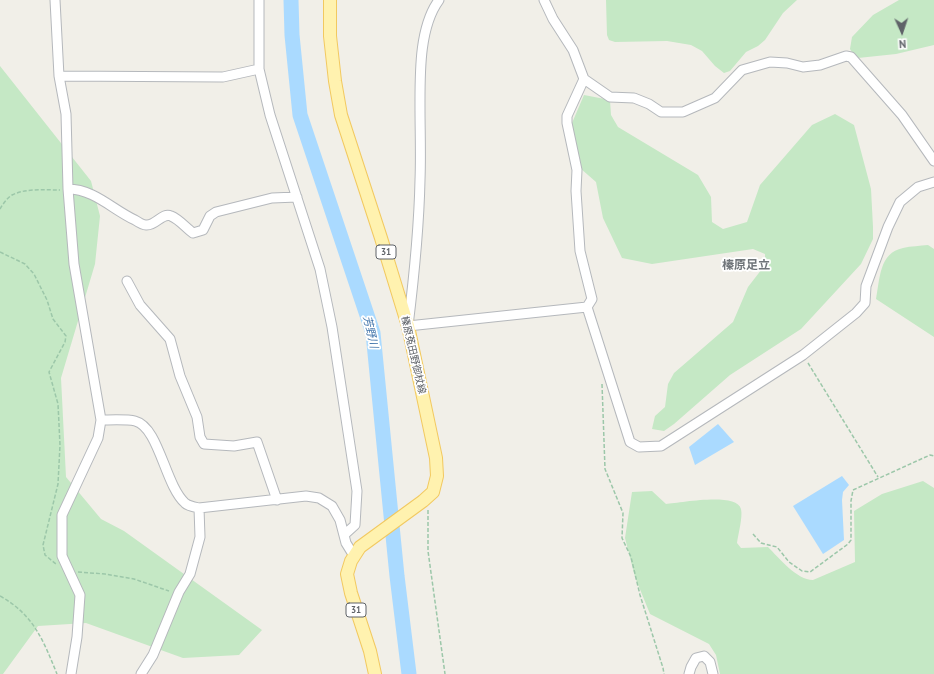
<!DOCTYPE html>
<html>
<head>
<meta charset="utf-8">
<style>
  body { margin:0 }
  #map { position:relative; width:934px; height:674px; overflow:hidden; background:#f1efe8; font-family:"PT Sans",sans-serif }
  canvas { display:block }
  .north { position:absolute; left:882px; top:12px; width:40px; height:40px; -webkit-text-stroke:3px #fff; paint-order:stroke; rotate:177deg; font-size:11px; font-weight:700; line-height:16px; text-align:center; color:#5f6368 }
  .north::after { content:''; display:block; margin:auto; width:14px; height:18px; background:#5f6368; clip-path:polygon(50% 0,100% 100%,50% 72%,0 100%) }
</style>
</head>
<body>
<div id="map">
<canvas width="934" height="674"></canvas>
<div class="north">N</div>
</div>
<script>
const g = document.querySelector('canvas').getContext('2d');
g.lineJoin = 'round';
function fill(path, color) {
  g.fillStyle = color;
  g.fill(path, 'evenodd');
}
function strokePath(path, color, width, dash) {
  g.strokeStyle = color;
  g.lineWidth = width;
  g.lineCap = dash ? 'butt' : 'round';
  g.setLineDash(dash || []);
  g.stroke(path);
}
function drawText(font, color, halo, rows, align = 'center') {
  g.font = font + ' "PT Sans","Noto Sans JP",sans-serif';
  g.lineWidth = 3.5;
  g.setLineDash([]);
  g.textBaseline = 'middle';
  g.strokeStyle = halo;
  g.fillStyle = color;
  for (const [text, x, y, turn = 0] of rows) {
    g.save();
    g.translate(x, y);
    g.rotate((+turn || 0) * Math.PI / 180);
    g.textAlign = isNaN(turn) ? turn : align;
    if (halo) g.strokeText(text, 0, 0);
    g.fillText(text, 0, 0);
    g.restore();
  }
}
fill(new Path2D(`
  M606,0H797L783,13L765,40L758,46L746,52L730,71L724,73L715,66L702,51L691,45L667,41L615,42L609,40L607,35Z
  M899,0H934V45L896,54L858,58L853,54L850,49L852,37L873,15Z
  M0,66L91,181L100,216L95,264L61,378L66,477L101,519L124,531L262,630L239,655L183,658L86,623L38,626L3,674H0Z
  M584,95L610,100L611,115L618,127L698,175L711,197L712,222L723,229L747,222L760,185L812,125L835,114L854,125L871,189L873,227V239L861,264L801,329L730,375L674,424L664,431L652,429L655,416L665,407L668,384L674,373L733,322L748,287L765,265V254L753,249L652,264L622,258L603,218L596,182L580,168L572,123Z
  M928,245L934,249V337L876,299C880,279 879,253 903,248C911,246 920,246 928,245Z
  M923,481L934,488V674H720L716,655L709,644L650,614L635,577L625,538L632,492L652,491L666,504C680,503 737,492 741,509C743,517 738,535 737,543L741,548L768,547C779,558 797,580 813,580L855,562L854,511L882,494Z`), '#c5e8c5');
fill(new Path2D(`
  M718,424L734,442L695,465L689,447Z
  M842,476L849,485L843,492L842,500L844,540L823,554L793,506Z`), '#aadaff');
strokePath(new Path2D(`
  M291,0L292,35L300,115L373,333L397,576L409,674`), '#aadaff', 15);
const minor = new Path2D(`
  M55,0L59,76L66,114L68,189L74,264L101,420L98,438L62,515V556L80,595L77,637L71,674
  M259,0V69L270,115L320,269L332,327L357,491L355,525L344,535
  M439,0C419,27 420,74 420,107C420,131 421,155 420,180C419,229 414,277 408,326L587,307
  M544,0L553,19L573,50L584,79L610,97L634,98L649,104L661,112H683L715,98L742,70L770,62L787,63L803,67L820,65L846,56L851,57L902,115L934,161
  M59,76L223,77L259,69
  M584,79L567,116V123L577,170L576,191L580,251L592,299L587,307L630,442L639,447L661,446L803,355L856,313L865,303L866,286L888,227L900,202L918,187L934,182
  M68,189C94,189 113,210 135,220C138,222 143,225 146,225C156,226 162,212 171,216C179,219 186,228 193,233L203,230L210,216L216,212L272,198L297,197
  M127,281L140,305L170,339L180,376L197,417L200,437L204,444L234,446L257,442L277,500
  M101,420C109,420 127,419 135,421C159,427 165,485 185,503C188,506 194,507 199,508L306,496L319,498L332,506L340,520L346,543L354,556
  M141,674L153,655L179,592L190,574L200,537L199,508
  M689,674L691,667L696,658L704,656L710,662L713,674`);
const major = new Path2D(`
  M330,0V36L335,81L341,115L381,238L408,326L436,458L437,476L433,492L423,501L360,547L351,561L347,574L351,593L370,651L375,674`);
strokePath(minor, '#b5b8bc', 11);
strokePath(major, '#f2c960', 14);
strokePath(new Path2D(`
  M0,209C3,204 7,198 12,195C26,188 45,190 60,190
  M0,252L25,264L34,274L47,300L53,319L66,336L65,342L49,372L58,404L60,445L58,484L43,545L45,555L56,564
  M808,363L878,477
  M602,384L605,469L623,513L622,538L631,557L640,595L663,668L664,674
  M428,510V551L445,674
  M753,534L761,543L777,547L789,562L802,571L810,572L848,544L851,540V501L853,490L930,455L934,456
  M78,572L105,574L134,579L169,591
  M0,596C34,615 43,640 57,674`), '#9cc7a9', 1.5, [4, 2]);
strokePath(minor, '#fff', 9);
strokePath(major, '#fff2af', 12);
for (const [x, y, w] of [
  [386,252,20],
  [356,610,20]
]) {
  const box = new Path2D();
  box.roundRect(x - w / 2, y - 7, w, 14, 3);
  g.fillStyle = '#fff';
  g.fill(box);
  strokePath(box, '#5f6368', 1);
}
drawText('bold 9px', '#5f6368', null, [
  ["31",386,252],
  ["31",356,610]
]);
drawText('10px', '#5f6368', '#fff', [
  ["榛原菟田野御杖線",413,355,77]
]);
drawText('italic 11px', '#4174aa', '#fff', [
  ["芳野川",370,332,77]
]);
drawText('bold 12px', '#70757a', '#fff', [
  ["榛原足立",746,266]
]);
</script>
</body>
</html>
